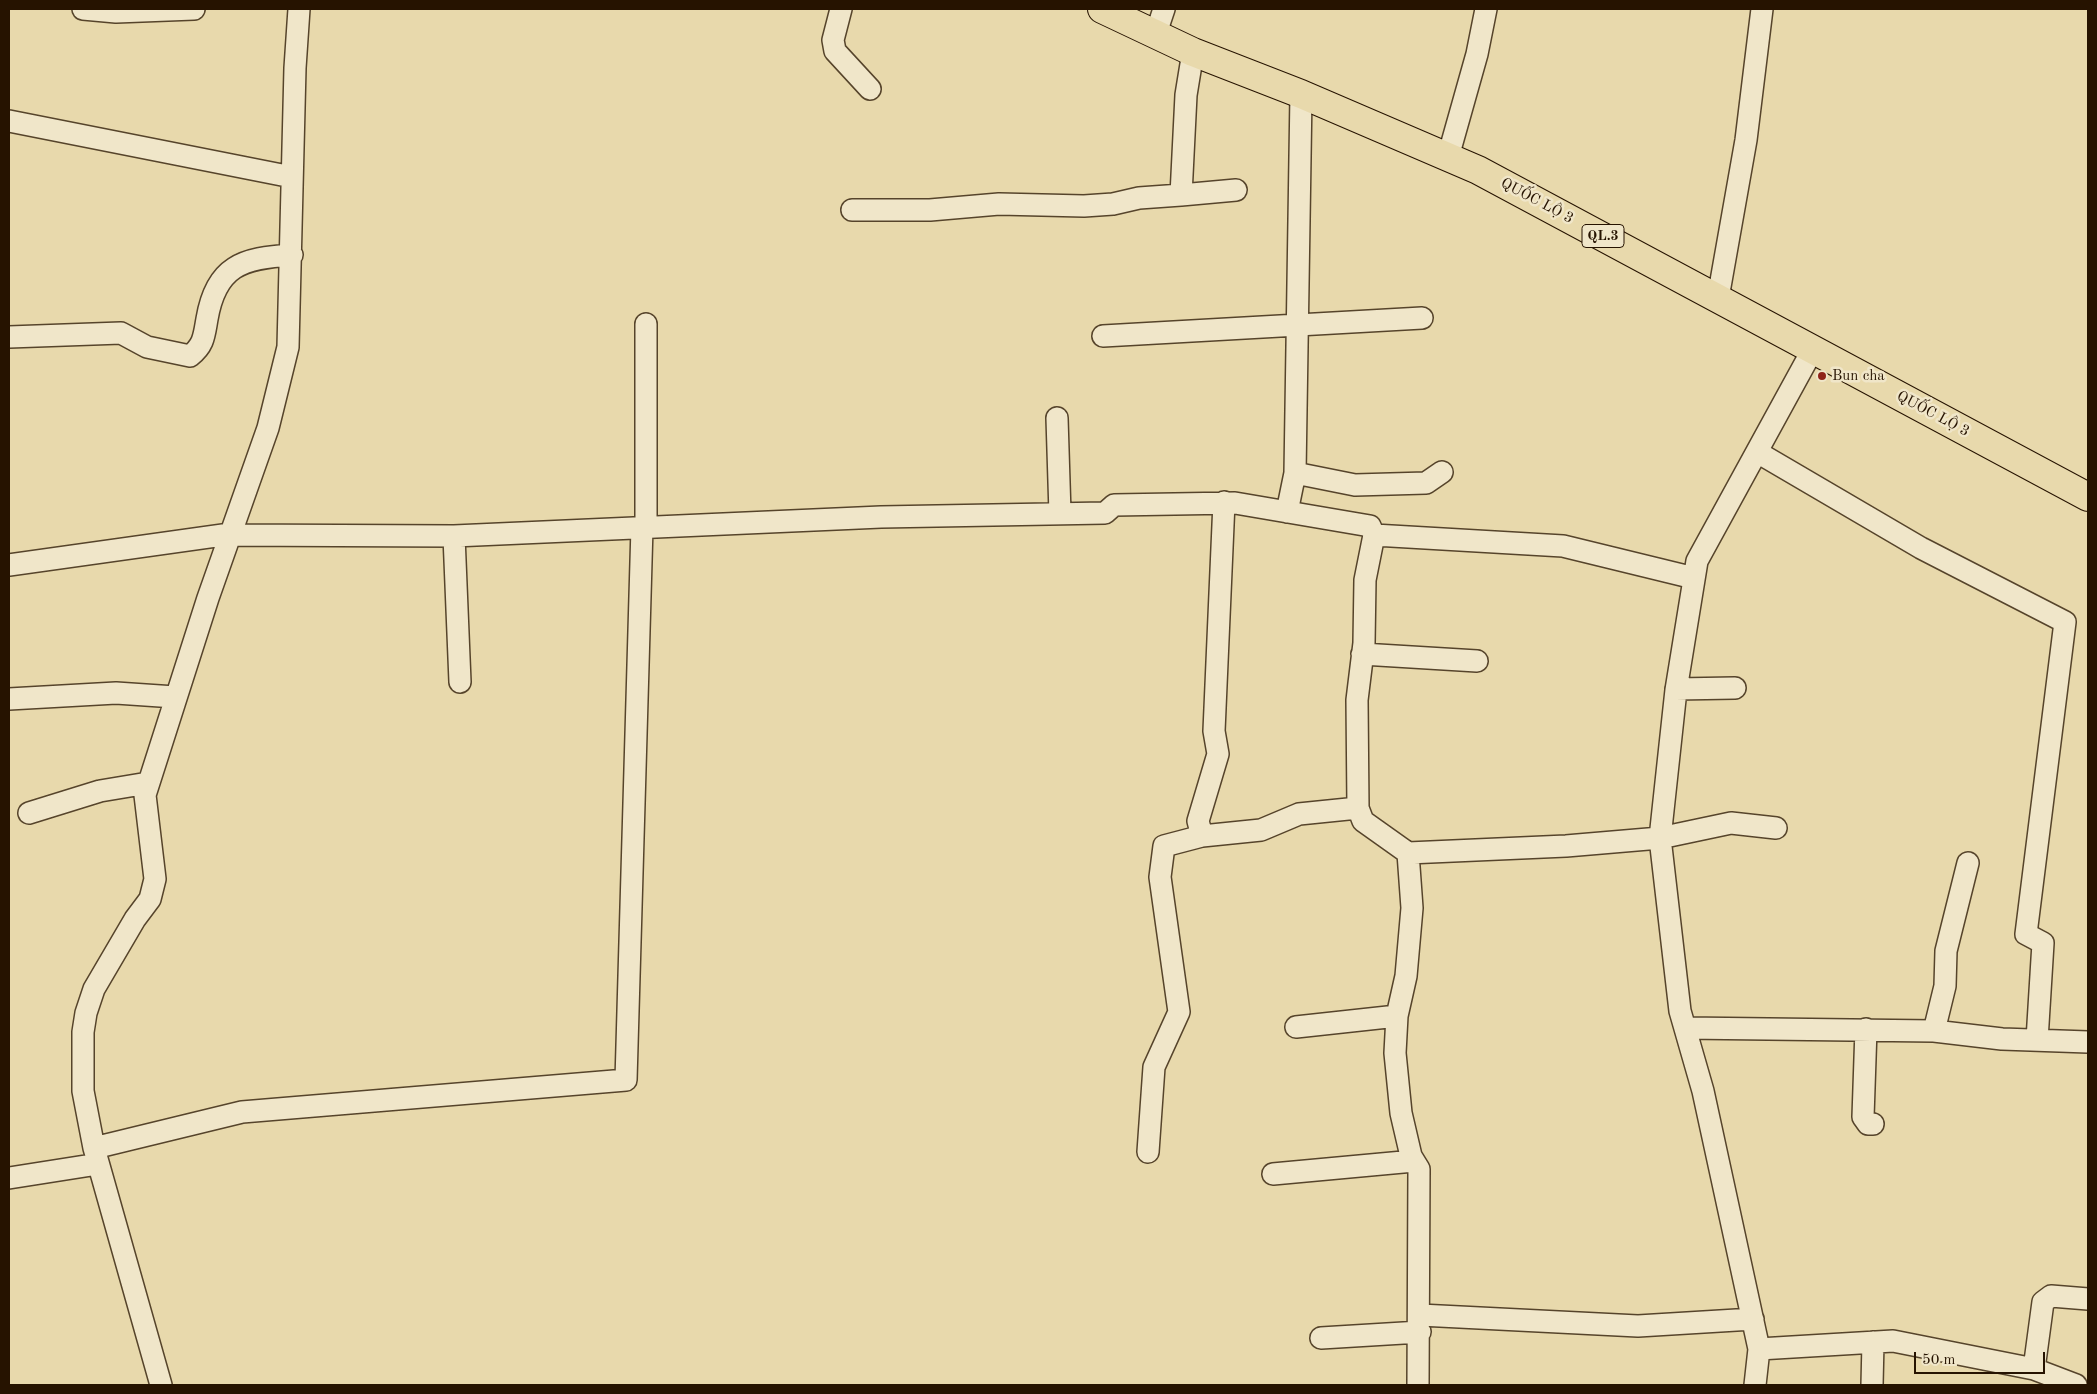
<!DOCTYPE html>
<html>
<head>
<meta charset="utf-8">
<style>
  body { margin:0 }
  #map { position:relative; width:2097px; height:1394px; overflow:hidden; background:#e8d9ac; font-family:"Old Standard TT",serif }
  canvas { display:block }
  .frame { position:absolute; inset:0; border:10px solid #261300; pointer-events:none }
  .scale { position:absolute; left:1914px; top:1352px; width:131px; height:22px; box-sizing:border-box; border:2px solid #261300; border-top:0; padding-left:6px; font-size:15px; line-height:18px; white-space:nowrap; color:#261300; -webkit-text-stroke:4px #f0e6c9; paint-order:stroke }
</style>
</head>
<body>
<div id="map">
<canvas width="2097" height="1394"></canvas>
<div class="frame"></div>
<div class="scale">50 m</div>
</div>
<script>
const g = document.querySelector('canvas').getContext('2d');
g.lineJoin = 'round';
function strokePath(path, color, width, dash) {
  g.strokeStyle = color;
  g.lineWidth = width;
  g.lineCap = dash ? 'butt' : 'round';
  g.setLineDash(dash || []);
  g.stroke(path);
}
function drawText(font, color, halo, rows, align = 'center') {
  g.font = font + ' "Old Standard TT",serif';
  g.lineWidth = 5;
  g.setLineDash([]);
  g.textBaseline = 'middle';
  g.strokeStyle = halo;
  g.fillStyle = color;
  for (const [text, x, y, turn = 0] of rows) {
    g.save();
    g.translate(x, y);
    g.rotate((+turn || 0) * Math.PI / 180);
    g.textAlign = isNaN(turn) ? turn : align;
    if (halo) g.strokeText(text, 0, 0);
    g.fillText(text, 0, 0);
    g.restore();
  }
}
const minor = new Path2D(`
  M83,9L116,12L194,9
  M841,9L833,40L835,51L870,89
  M1156,33L1164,9
  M1301,94L1295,473L1355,485L1426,483L1442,472
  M9,121L292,177
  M1448,157L1477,54L1486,9
  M1181,195L1236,190
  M852,210H930L999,204L1084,206L1113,204L1139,198L1181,195L1186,95L1193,52
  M1718,298L1746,140L1762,9
  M646,324V527
  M1103,336L1422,318
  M9,337L121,333L147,347L190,356C204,345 204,336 207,319C216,266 242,258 292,255
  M1057,418L1060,514
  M1757,452L1921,548L2065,622L2026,934L2043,943L2037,1040
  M1224,502L1214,731L1218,754L1198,821L1202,836L1261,830L1299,814L1358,808
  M1287,512L1295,473
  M1374,535L1563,546L1694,578
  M454,536L460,682
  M9,565L223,535L454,536L881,517L1105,513L1114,505L1235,503L1370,526L1374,535L1365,580L1364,643L1357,700L1358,808L1363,821L1408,853L1566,846L1660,838L1731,823L1776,828
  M1362,654L1477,661
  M1676,689L1735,688
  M9,699L116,693L175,697
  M29,813L100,791L148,783
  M1408,853L1412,908L1406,976L1397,1016L1395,1053L1401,1113L1411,1156L1419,1169L1418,1385
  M1296,1027L1397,1016
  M1685,1028L1934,1031L1945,986L1946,951L1968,863
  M1866,1029L1863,1117L1868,1124H1873
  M1934,1031L2002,1039L2088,1042
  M94,1148L242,1112L626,1080L642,527
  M1148,1152L1154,1067L1179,1012L1160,877L1164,846L1202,836
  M1273,1174L1414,1161
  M9,1178L98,1164
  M1420,1315L1638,1326L1753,1319
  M1321,1338L1420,1332
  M1759,1349L1703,1091L1680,1011L1660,838L1676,690L1697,561L1813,349
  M2034,1369L2043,1302L2051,1296L2088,1299
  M161,1385L94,1148L83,1091V1032L86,1013L94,989L135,919L150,899L155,879L145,795L208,598L268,428L288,347L295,68L299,9
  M1755,1385L1759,1349L1893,1341L2034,1369L2076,1385
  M1872,1385L1873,1342`);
const trunk = new Path2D(`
  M1102,9L1193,52L1301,94L1478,170L2088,497`);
strokePath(minor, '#56442b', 24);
strokePath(trunk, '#261300', 30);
strokePath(minor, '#f0e6c9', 21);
strokePath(trunk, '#e8d9ac', 28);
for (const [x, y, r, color] of [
  [1822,376,5,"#8f2418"]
]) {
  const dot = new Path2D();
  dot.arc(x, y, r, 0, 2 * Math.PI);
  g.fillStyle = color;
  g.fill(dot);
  strokePath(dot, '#f0e6c9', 2);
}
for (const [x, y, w] of [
  [1603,236,42]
]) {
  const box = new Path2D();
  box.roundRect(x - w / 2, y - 11.5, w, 23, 4);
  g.fillStyle = '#f0e6c9';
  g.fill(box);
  strokePath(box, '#261300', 1);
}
drawText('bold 14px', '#261300', null, [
  ["QL.3",1603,236]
]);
drawText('15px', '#261300', '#f0e6c9', [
  ["QUỐC LỘ 3",1537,201,28],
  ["QUỐC LỘ 3",1933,414,28]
]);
drawText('15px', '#261300', '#f0e6c9', [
  ["Bun cha",1832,376]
], 'left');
</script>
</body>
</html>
